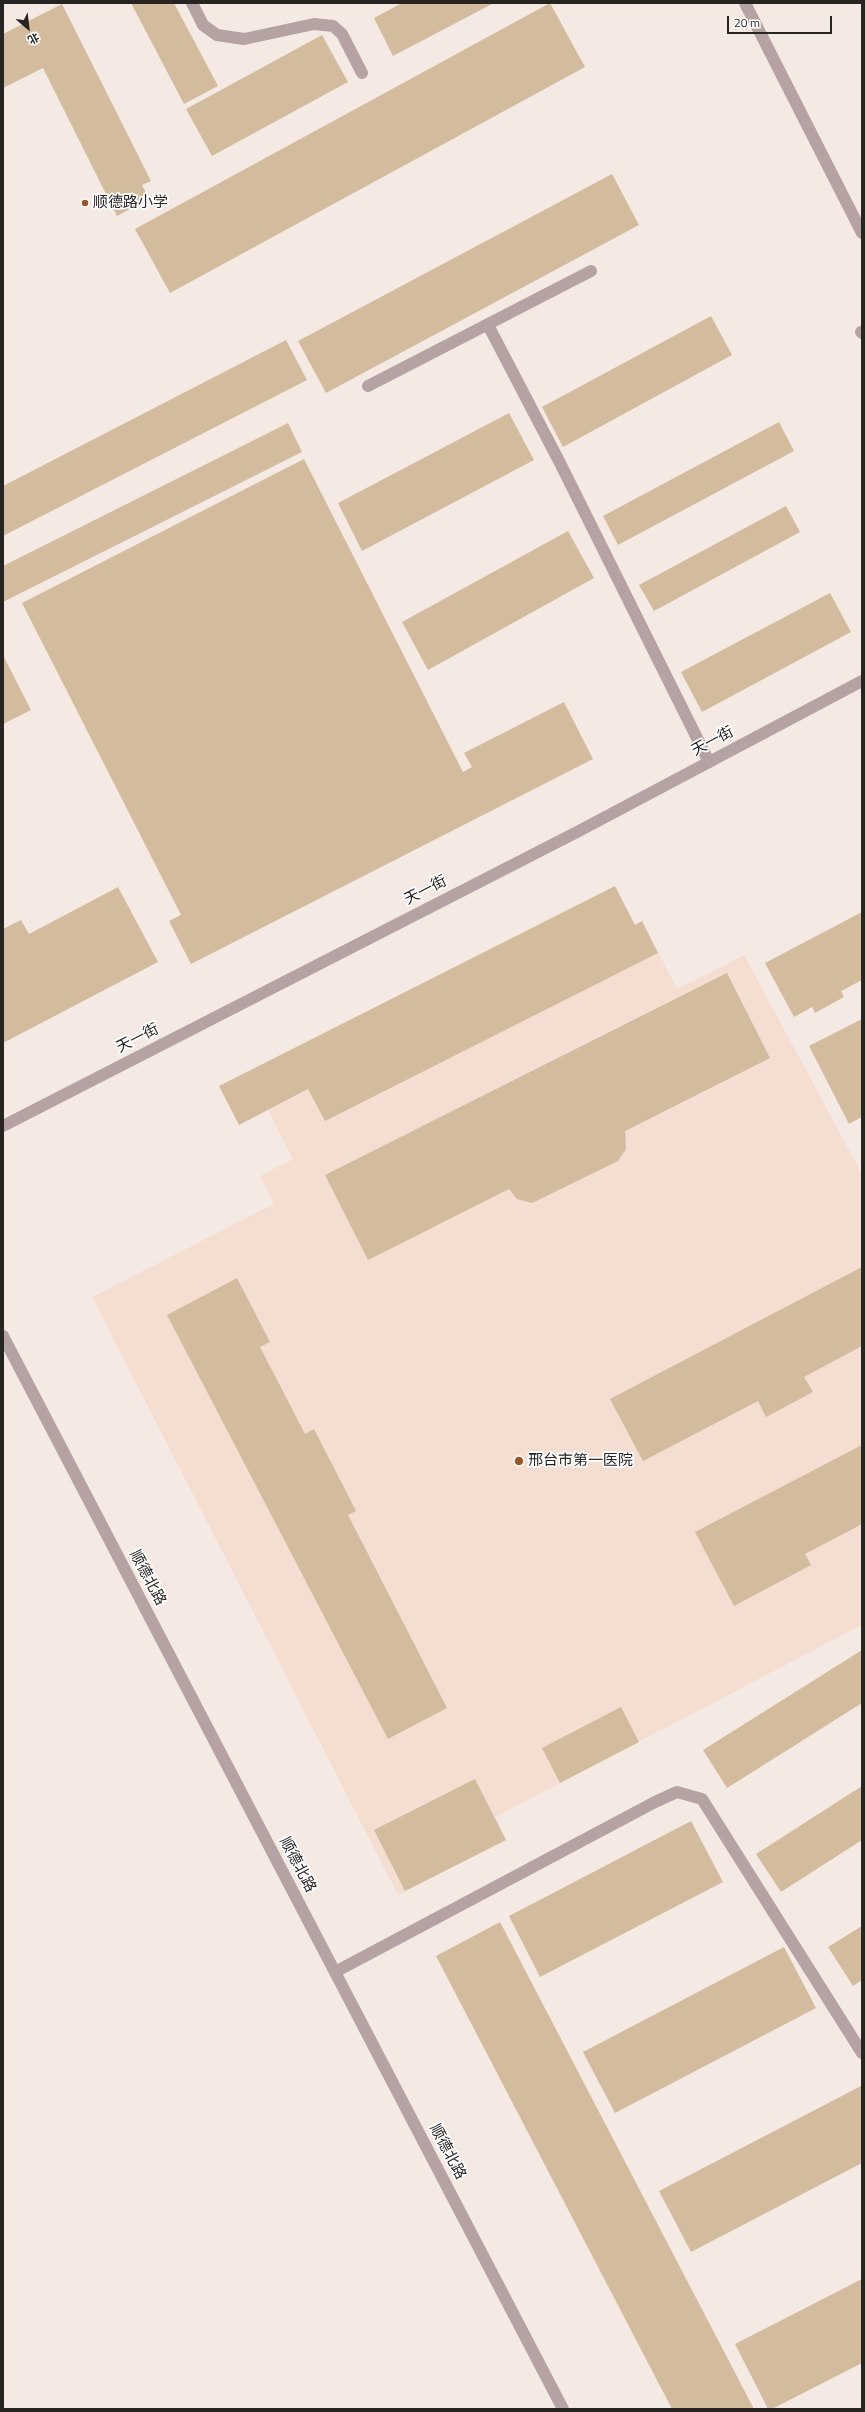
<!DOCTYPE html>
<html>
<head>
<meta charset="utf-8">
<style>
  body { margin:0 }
  #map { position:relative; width:865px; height:2412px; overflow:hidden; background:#f4eae3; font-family:"Titillium Web","Noto Sans SC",sans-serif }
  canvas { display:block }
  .frame { position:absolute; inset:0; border:4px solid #282422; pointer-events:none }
  .north { position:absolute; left:8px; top:8px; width:40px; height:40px; -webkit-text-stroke:3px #fff; paint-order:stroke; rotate:152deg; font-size:11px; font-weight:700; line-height:16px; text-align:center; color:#282422 }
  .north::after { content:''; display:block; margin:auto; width:14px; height:18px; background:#282422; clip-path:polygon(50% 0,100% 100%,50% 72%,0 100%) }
  .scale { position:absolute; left:727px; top:16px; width:105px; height:18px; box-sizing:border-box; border:2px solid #282422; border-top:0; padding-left:5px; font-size:12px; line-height:14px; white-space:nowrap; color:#282422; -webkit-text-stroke:3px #fff; paint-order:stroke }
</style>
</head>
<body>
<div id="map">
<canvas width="865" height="2412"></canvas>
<div class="frame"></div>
<div class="north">北</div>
<div class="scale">20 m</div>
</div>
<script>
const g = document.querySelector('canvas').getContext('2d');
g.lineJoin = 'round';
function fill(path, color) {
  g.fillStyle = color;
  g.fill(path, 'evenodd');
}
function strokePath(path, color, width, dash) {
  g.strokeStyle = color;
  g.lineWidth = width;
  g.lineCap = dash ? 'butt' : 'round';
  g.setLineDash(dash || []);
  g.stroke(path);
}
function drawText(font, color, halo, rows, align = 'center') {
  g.font = font + ' "Titillium Web","Noto Sans SC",sans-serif';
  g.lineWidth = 3.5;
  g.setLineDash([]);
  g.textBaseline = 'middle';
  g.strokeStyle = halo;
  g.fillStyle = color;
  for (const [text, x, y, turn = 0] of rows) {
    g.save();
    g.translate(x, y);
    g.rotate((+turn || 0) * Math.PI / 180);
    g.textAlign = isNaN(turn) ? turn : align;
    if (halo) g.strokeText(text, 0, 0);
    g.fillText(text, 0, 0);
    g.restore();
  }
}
fill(new Path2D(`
  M642,921L677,989L744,955L862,1174V1625L495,1817L506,1840L398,1895L92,1297L274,1204L260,1176L293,1159L268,1110Z`), '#f4ddd1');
fill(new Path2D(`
  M131,3H174L218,86L184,104Z
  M402,3H494L393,56L374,18Z
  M550,3L585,67L170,293L135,229Z
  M62,4L151,181L142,185L149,199L117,216L43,68L3,88V34Z
  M322,35L348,82L212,156L186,109Z
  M612,174L639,225L326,393L298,341Z
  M711,316L732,355L563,447L542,407Z
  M286,340L307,380L3,536V486Z
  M509,413L534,460L362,551L338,503Z
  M779,422L794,451L618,545L603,516Z
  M288,423L302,452L3,602V566Z
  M304,459L463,772L472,767L464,753L564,702L593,759L191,964L169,921L181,915L22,603Z
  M786,506L800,532L654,611L639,585Z
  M568,531L594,578L428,670L402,622Z
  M830,593L851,632L702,712L681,672Z
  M3,655L31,710L3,724Z
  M615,886L635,925L642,921L658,953L325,1121L308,1089L239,1125L219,1086Z
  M118,887L158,962L3,1043V929L21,920L29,934Z
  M862,912V980L841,991L844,997L815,1013L812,1007L794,1017L765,963Z
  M727,973L770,1058L625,1131L626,1149L618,1161L532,1203L517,1199L509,1189L368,1260L325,1175Z
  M862,1019V1117L849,1124L809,1046Z
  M862,1267V1346L804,1377L813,1392L766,1417L758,1401L643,1461L610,1399Z
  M237,1278L270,1342L260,1347L305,1434L314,1429L356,1511L348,1515L447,1708L388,1739L167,1315Z
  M862,1445V1524L805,1554L811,1565L734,1606L695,1532Z
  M862,1650V1703L727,1788L703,1750Z
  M621,1707L639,1742L560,1783L542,1748Z
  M475,1779L506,1840L405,1891L374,1830Z
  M862,1786V1840L781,1892L756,1854Z
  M691,1821L723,1882L540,1977L509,1916Z
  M500,1922L754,2409H672L436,1956Z
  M862,1926V1980L853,1986L828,1947Z
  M784,1947L816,2008L615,2113L583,2052Z
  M861,2086L862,2163L691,2252L659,2191Z
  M862,2279V2363L772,2409H768L735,2344Z`), '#d3bb9e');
strokePath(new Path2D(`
  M488,325L560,463L709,762
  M861,332L862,333
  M368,386L591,271
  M335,1972L655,1802L677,1792L702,1799L862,2053`), '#b5a3a4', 12);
strokePath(new Path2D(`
  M192,3L203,25L217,35L244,39L314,24L333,26L342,34L362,73
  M745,3L862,233`), '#b5a3a4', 12);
strokePath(new Path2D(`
  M3,1126L577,832L862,681
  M3,1336L563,2409`), '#b5a3a4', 12);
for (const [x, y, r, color] of [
  [85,203,4,"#9a5726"],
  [519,1461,5,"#9a5726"]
]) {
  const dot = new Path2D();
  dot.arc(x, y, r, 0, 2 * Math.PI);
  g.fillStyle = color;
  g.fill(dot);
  strokePath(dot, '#fff', 1.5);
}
drawText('15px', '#282422', '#fff', [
  ["顺德路小学",93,203],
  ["邢台市第一医院",528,1461]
], 'left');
drawText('15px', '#282422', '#fff', [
  ["天一街",713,742,-28],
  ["天一街",426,891,-27],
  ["天一街",138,1039,-27],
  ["顺德北路",147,1578,62],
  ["顺德北路",297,1865,62],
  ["顺德北路",447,2152,62]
]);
</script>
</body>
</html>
